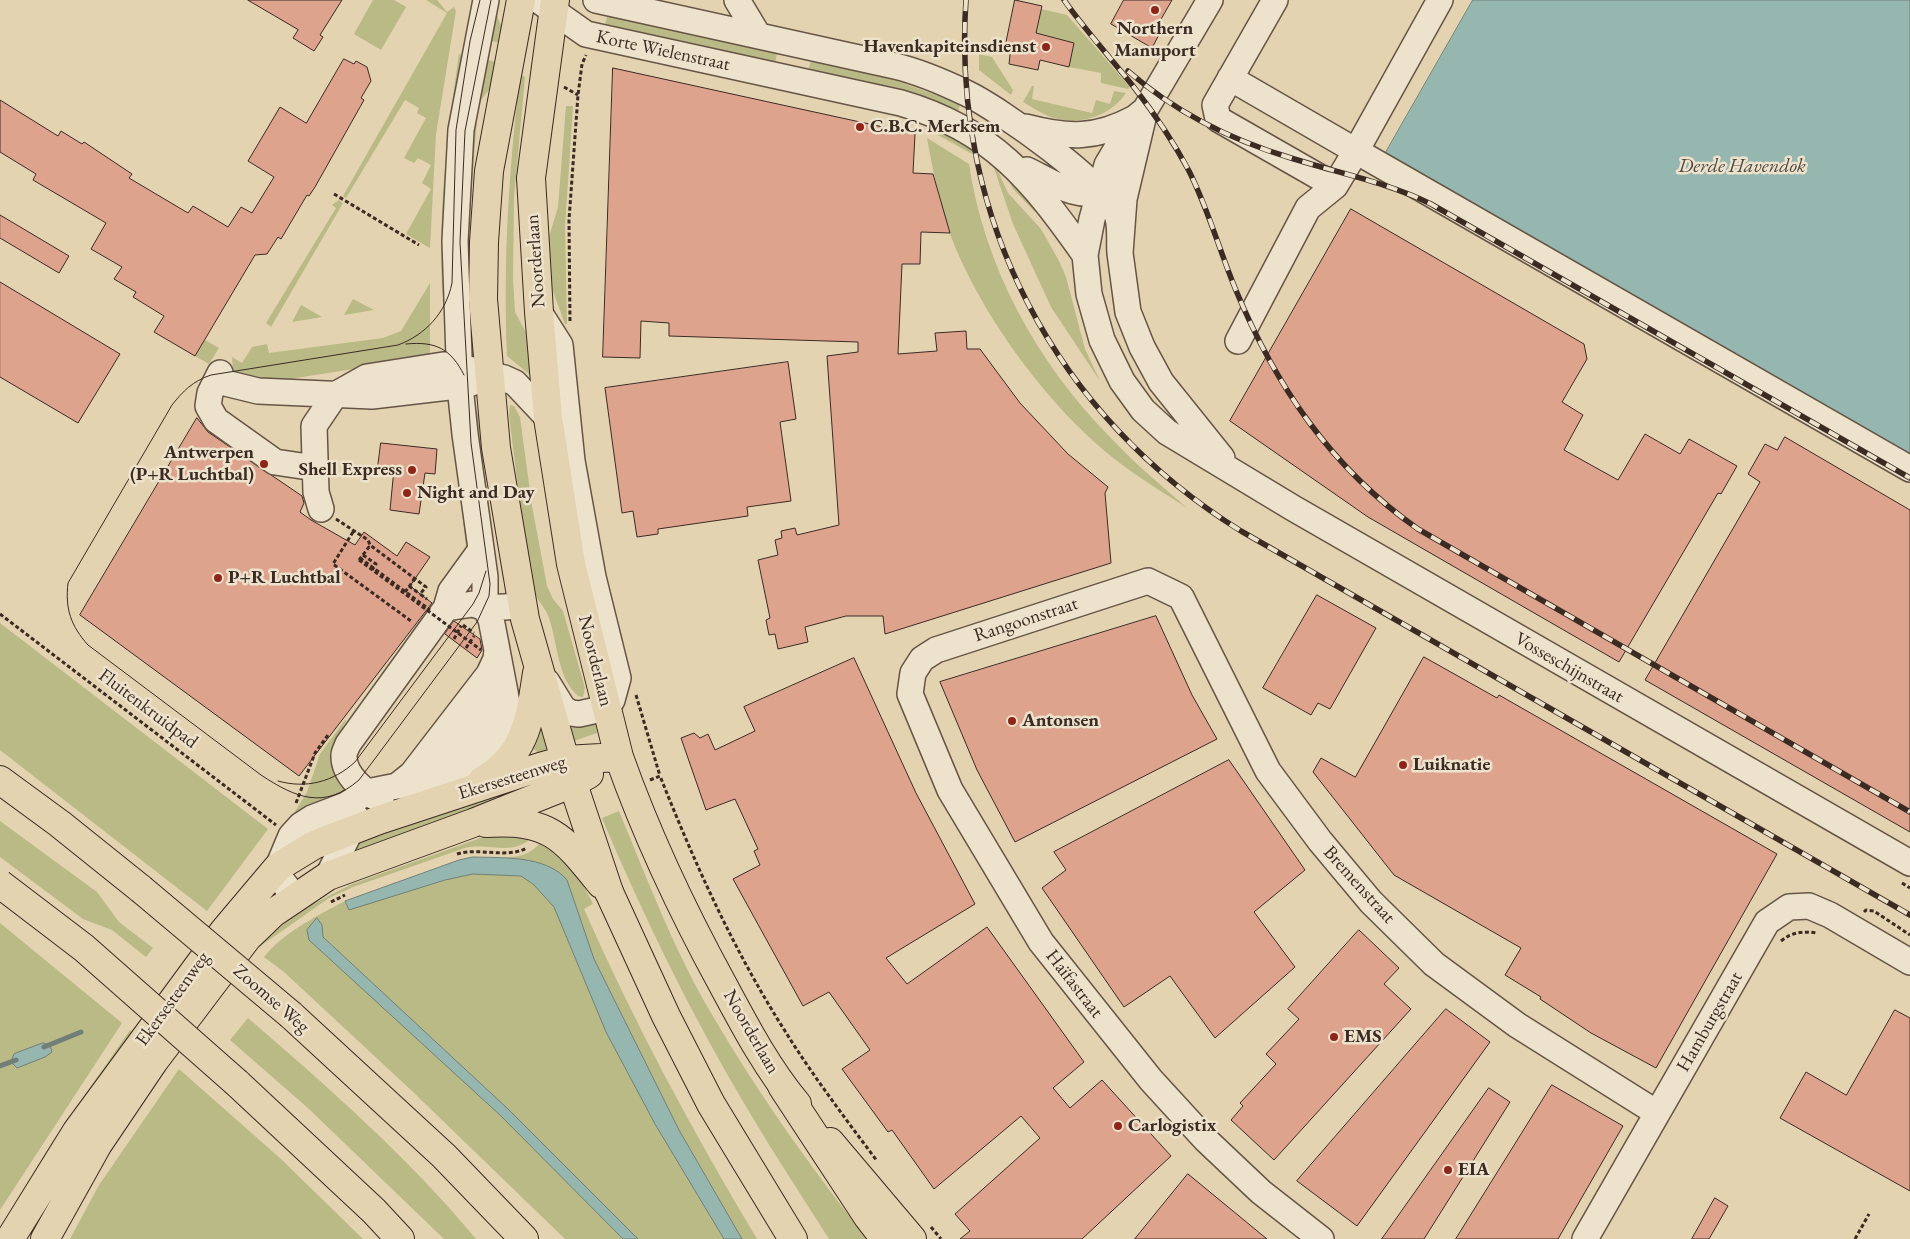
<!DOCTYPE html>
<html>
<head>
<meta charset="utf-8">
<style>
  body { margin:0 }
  canvas { display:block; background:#e3d3b0 }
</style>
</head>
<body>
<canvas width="1910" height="1239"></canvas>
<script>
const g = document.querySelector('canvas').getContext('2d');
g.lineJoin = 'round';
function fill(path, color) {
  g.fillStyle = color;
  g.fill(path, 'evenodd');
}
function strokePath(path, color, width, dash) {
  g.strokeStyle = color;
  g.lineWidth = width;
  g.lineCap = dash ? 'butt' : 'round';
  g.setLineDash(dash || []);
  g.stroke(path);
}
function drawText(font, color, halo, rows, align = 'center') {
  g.font = font + ' "EB Garamond",serif';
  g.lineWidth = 5;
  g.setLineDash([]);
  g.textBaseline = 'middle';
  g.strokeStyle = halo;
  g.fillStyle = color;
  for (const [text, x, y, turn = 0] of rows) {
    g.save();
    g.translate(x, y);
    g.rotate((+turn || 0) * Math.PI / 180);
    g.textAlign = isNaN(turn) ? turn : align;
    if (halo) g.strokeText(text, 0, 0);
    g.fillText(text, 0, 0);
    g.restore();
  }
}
fill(new Path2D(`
  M373,0H394L406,7L381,50L354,34Z
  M426,0H437L447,12L454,7L456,11L436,134L430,248L406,234L431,189L422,183L431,165L418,158L414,163L404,158L426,118L417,113L419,108L405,100L346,198L343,196L447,13Z
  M494,9L501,25L504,44L487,40Z
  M1041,9L1067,15L1130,87L1128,89L1101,83V73L1069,67L1074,43L1036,33Z
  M607,16L777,53L775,64L605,26Z
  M459,54L465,55L445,298L443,302C437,220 447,136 459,54Z
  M979,54L992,57L1013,90L1011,95L979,70Z
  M482,59L501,63L495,82L481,100L477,118L470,213L468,273L465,274L469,169Z
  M811,61L895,80L960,104L958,112L910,92L808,71Z
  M520,74L525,77L514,198L513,279L515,312L529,338L532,379L529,374L507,356C503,259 509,170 520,74Z
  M1032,86H1034L1032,99L1092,113L1096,100L1110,104L1114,91L1126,93C1110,117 1078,126 1051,117C1042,114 1032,107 1023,102Z
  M566,106H573L565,227L567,324H565L550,283L549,237L558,207Z
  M932,123L971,145L972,154L929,130Z
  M927,138L969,164C984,266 1037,363 1109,436C1133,462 1161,485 1187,508C1158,489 1126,470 1100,447C1040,395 978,309 950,234C939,203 933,170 927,138Z
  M993,165L998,171L1008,193L1041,229L1059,261L1066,277L1085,349L1100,381L1051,307L1013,224Z
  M1007,177L1042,206L1035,212L1013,189Z
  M339,200L343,203L271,327L266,323L336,208L332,205Z
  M430,283V357L277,381L267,382L233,372L232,357L242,363L252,347L267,344L269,353L383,338L401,331Z
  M353,299L374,310L344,315Z
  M301,305L322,317L292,322Z
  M205,340L219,348L209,364L195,356Z
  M449,396L470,546L466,547Z
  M510,405L514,406L520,417L532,506L547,586L553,599L563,611L585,688L583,697L578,696C557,678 558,644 549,618C546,608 537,601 534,591L523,529L509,415Z
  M470,408L478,412L482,421L485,451L481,477L498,585H495L476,470Z
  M0,623L268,829L207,911L0,750Z
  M345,720L346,721C330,747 339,772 348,799L298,816L294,813L307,792L320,754Z
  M595,721L597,733L574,741L569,729Z
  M540,726L548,755L540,754L529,746Z
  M535,778L538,787L351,853L360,839Z
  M619,811C648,881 675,953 714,1018C759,1095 812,1169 867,1239H829C802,1196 774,1154 748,1110C692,1016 644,918 602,818Z
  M0,821L97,892L119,922L153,948L146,957L112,930L83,919L0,857Z
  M535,835C512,858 492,842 465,848L353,887L329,898L255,950L252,947L311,905L352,884L486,836Z
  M544,837L582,882L593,904L584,909C634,1023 693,1132 757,1239H565L412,1091L284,972L264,957C284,932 317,916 345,901L347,906L462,868L513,866L576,910L567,880L548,866L506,857C523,857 535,852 544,837Z
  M0,923L122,1023L0,1210Z
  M248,1018C328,1087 408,1157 476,1239H444L309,1109L230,1040Z
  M130,1030L136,1034L0,1236V1228L52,1142Z
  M179,1069L281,1159L363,1239H70L99,1185Z`), '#baba86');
const water = new Path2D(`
  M1473,0H1910V455L1385,154Z
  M473,857C502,858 546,855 567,880L594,959L679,1130L742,1239H724L655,1124L606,1032L554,907L533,884L521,876L473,874L445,880L349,910L345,901L459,860Z
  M317,918L322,925L323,937L508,1109L638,1239H623L501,1116L309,940L307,930Z
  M43,1043L50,1045L52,1052L45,1057L17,1068L11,1062L14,1054Z`);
fill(water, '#96b7b0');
strokePath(water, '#727f78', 1);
strokePath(new Path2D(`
  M44,1047L81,1032
  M0,1066L16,1060`), '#727f78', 5);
const building = new Path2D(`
  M248,0H342L320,35L323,37L314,51L293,38L298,30Z
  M1015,0L1042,6L1036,33L1074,43L1069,67L1040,60L1038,70L1009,64L1011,46L1006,44Z
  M1124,0H1172L1156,28L1161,31L1152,48L1111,24Z
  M344,59L354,64L356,61L367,67L371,81L361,98L364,100L315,187L309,196L307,195L281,239L278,237L267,254L255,255L195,356L154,332L164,316L133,297L136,292L114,279L122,267L91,249L106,223L33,180L36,174L0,152V100L58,136L61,131L82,144L84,142L132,174L129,178L188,213L193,206L228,227L241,207L252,213L274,177L248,161L280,107L306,123Z
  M613,68L915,134L913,173L933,174L950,233L921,232L920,264H902L898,354L937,351L935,333L966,331L967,349H980L1020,403L1068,454L1108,487L1105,493L1111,563L885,634L883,616H846L805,627L808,642L778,649L775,634L769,635L766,620L770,618L758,560L778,555L775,540L782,538L781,531L795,528L797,535L839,525L827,356L858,352V342L669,336V323L641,321L640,358L603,357Z
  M1351,209L1584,344L1587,359L1562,402L1583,415L1564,450L1618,480L1645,434L1680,454L1689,439L1737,466L1721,494L1718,493L1619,662L1368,517L1230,421Z
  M0,215L69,256L59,273L0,238Z
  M0,282L120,354L78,423L0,377Z
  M788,362L796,419L780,422L791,501L747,507L748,516L658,529V534L637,537L633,511L622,513L605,388Z
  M197,418L208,432L302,496L304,503L300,512L311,520L355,545L364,532L397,556L406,542L430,557L410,586L432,603L299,776L80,615Z
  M1785,437L1910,510V832L1645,680L1760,482L1748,474L1765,444L1777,450Z
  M381,443L437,449L435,474L425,473L419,514L390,510L394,469L378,467Z
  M1317,595L1376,628L1330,709L1318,703L1311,715L1263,688Z
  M1156,616L1192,695L1217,739L1015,842L977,770L940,682Z
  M454,621L480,639L482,650L477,658L445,634Z
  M1424,657L1497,698L1499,695L1777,854L1656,1068L1591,1033L1540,999L1541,997L1505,975L1521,948L1394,875L1313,772L1321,758L1355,777Z
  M854,658L916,793L975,904L886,958L907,984L987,927L1084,1062L1053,1088L1070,1108L1102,1080L1171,1156L1082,1239H960L970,1231L955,1214L1040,1138L1021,1116L934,1189L892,1130L888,1132L842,1069L870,1050L829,992L803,1006L733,879L760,865L754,851L758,849L735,799L706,810L681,738L694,733L700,738L708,734L715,750L755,731L744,707Z
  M1229,760L1305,870L1254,912L1295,967L1215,1038L1170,976L1124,1007L1042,888L1066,870L1054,852Z
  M1359,930L1399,968L1384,984L1411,1009L1274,1160L1231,1120L1243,1106L1240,1103L1276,1064L1266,1054L1299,1019L1288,1009Z
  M1446,1009L1490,1042L1357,1226L1297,1181Z
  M1895,1010L1910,1018V1191L1780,1118L1806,1072L1846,1095Z
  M1552,1085L1623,1126L1558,1239H1456Z
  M1489,1088L1510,1102L1424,1239H1382Z
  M1188,1174L1267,1239H1135Z
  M1715,1198L1728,1206L1709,1239H1692Z`);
fill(building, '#dda38d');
strokePath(building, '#3c2b23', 1);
const minor = new Path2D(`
  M538,0L586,34L901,103C993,130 1032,180 1085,255
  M596,0L895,66C920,72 943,82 966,93C998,108 1110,186 1118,218C1121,229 1119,242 1120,253
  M737,0L758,35
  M1210,0L1145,110L1124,199L1120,253L1128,312L1142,347L1161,382L1222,458
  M1275,0L1215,105L1218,119L1335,186L1356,151L1910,469
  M1230,78L1356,151L1440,0
  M1145,110L1135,118L1107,165L1092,219L1085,255L1089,294L1102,340L1122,381L1143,410L1167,432L1293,508L1910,863
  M1026,127C1068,138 1096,139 1135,118
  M1027,170C1052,182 1078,201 1107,191
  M539,312L560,345L572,461L593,577L618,678L612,700L606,708L579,714L571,713L563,708L547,682
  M1238,341L1308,208L1335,186
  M220,373L210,393L208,406L216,420L275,462L315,468
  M217,381L258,391L372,396L466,385L477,381
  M321,509L316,492L314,426L335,395L367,377L443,365L460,367L504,378L515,383L548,418
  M446,608L473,604L485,608L523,606
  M438,775L504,688
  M399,786L471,765L507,721L509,713L497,650
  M381,800C365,793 343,775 344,755C344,752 347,747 348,744L446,608L451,591L480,551
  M328,876L357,818
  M295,897L282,881L278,867L291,836L301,825L312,818L346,805L367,792L397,786L412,774L489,674L496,659L497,650L491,619L485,608V577L465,434L460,386L455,241L461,130L486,0
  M1321,1239L1261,1192L1206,1140L1151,1080L1041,942L950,790L910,694L913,673L922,659L936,650L1148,581L1181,597L1268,771L1320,841L1371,902L1434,964L1517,1025L1657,1113
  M1585,1239L1767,922L1789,907L1809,906L1830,915L1910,962`);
const major = new Path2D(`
  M521,0L489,171L484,242L483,299L496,448L525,619L565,760L609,892
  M555,0L531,178L539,312L548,418L571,564L619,757C647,836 683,912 723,985C745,1026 767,1068 797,1104
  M482,781C526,756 530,719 537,673
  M486,823C550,819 563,837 601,884
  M830,1142L912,1239
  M10,1239L77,1131L224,931L278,867L314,845L379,820L540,767L565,760L619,757
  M45,1239L98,1144L154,1061L247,938L273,913L328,876L473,823L573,783L589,774`);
const highway = new Path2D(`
  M0,780L60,824L141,889
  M609,892L666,1016L711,1104L793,1239
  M291,1015L444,1156L524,1239
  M237,1083L374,1211L400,1239
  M782,1086L868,1217L885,1239`);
strokePath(minor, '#665546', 28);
strokePath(major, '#3c2b23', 30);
strokePath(highway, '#3c2b23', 30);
strokePath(new Path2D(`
  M564,87L578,95
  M334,194L419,245
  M570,321L569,220L578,95L582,64L586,55
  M336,519L368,540L370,545L426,587L420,594L427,599
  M353,532L333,564L411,621
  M363,555L376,564L372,570
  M359,560L369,547L371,548
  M409,586L420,594
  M405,592L414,580L412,579
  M0,614L276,825
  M463,625L474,633
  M454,639L461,626
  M466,648L474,636
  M636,695L660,776
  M650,780L660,776C695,864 734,951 785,1031C813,1076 845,1118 877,1161
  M296,803L315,753L328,735
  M457,854C479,847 506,859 527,848
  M1902,883L1910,888
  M331,902L345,895
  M1864,912L1866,910L1874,911L1910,935
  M1781,941C1792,932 1803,931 1817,933
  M931,1227L941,1239
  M1855,1239L1869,1214`), '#3c2b23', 3, [4, 2.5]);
strokePath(minor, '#ede2cc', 25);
strokePath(major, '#e3d3b0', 28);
strokePath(highway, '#e3d3b0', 28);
strokePath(new Path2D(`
  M480,0L470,41L456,130L452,283C446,313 425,335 398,345L211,375C193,381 183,391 172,405L68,583C65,609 71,626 88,645L261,775C296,798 324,810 359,780L477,622L489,596L490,584L471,443L460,242L465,131L491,0
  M406,344C436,341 451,349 464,375
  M278,781C306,789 333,782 355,762L473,604L479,593L486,571`), '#3c2b23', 1);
const rail = new Path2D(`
  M966,0C951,219 1056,416 1241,531L1910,915
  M1064,0C1085,30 1110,57 1133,86C1154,113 1173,141 1189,171C1208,209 1219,249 1235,288C1275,385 1331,468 1418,529L1910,812
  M1128,71C1175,112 1231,140 1291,158C1338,173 1386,182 1431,204L1910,478`);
strokePath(rail, '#3c2b23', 5.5);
strokePath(rail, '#ede2cc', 4, [11]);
const highwayBridge = new Path2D(`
  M0,884L84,948L237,1083
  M141,889L291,1015`);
strokePath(highwayBridge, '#3c2b23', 30, []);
strokePath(new Path2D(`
  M360,558L430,610
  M359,560L481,650`), '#3c2b23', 3, [4, 2.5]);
strokePath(highwayBridge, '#e3d3b0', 28);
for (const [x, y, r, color] of [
  [1155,10,5,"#8f2418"],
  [1046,47,5,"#8f2418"],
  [860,127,5,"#8f2418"],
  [264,464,5,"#8f2418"],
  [412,470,5,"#8f2418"],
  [407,493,5,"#8f2418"],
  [218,578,5,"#8f2418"],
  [1012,721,5,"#8f2418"],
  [1403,765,5,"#8f2418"],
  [1334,1037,5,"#8f2418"],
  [1118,1126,5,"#8f2418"],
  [1448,1170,5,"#8f2418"]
]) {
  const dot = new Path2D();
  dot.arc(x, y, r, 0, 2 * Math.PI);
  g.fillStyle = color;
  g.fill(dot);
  strokePath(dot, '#ede2cc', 2);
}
drawText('bold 19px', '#3c2b23', '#ede2cc', [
  ["Northern",1155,29,"center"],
  ["Manuport",1155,51,"center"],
  ["Havenkapiteinsdienst",1036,47,"right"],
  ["C.B.C. Merksem",870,127],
  ["Antwerpen",254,453,"right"],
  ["(P+R Luchtbal)",254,475,"right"],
  ["Shell Express",402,470,"right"],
  ["Night and Day",417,493],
  ["P+R Luchtbal",228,578],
  ["Antonsen",1022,721],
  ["Luiknatie",1413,765],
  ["EMS",1344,1037],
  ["Carlogistix",1128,1126],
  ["EIA",1458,1170]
], 'left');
drawText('19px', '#3c2b23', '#ede2cc', [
  ["Korte Wielenstraat",663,51,12],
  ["Noorderlaan",536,261,-94],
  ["Rangoonstraat",1026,620,-18],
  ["Noorderlaan",595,661,76],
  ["Vosseschijnstraat",1569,668,30],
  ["Fluitenkruidpad",148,709,37],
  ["Ekersesteenweg",512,778,-17],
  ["Bremenstraat",1359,885,48],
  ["Haïfastraat",1074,984,52],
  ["Ekersesteenweg",173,999,-54],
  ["Zoomse Weg",271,999,41],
  ["Hamburgstraat",1710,1022,-60],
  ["Noorderlaan",751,1032,60]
]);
drawText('italic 20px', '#4e473f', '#ede2cc', [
  ["Derde Havendok",1742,167]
]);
</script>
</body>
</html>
